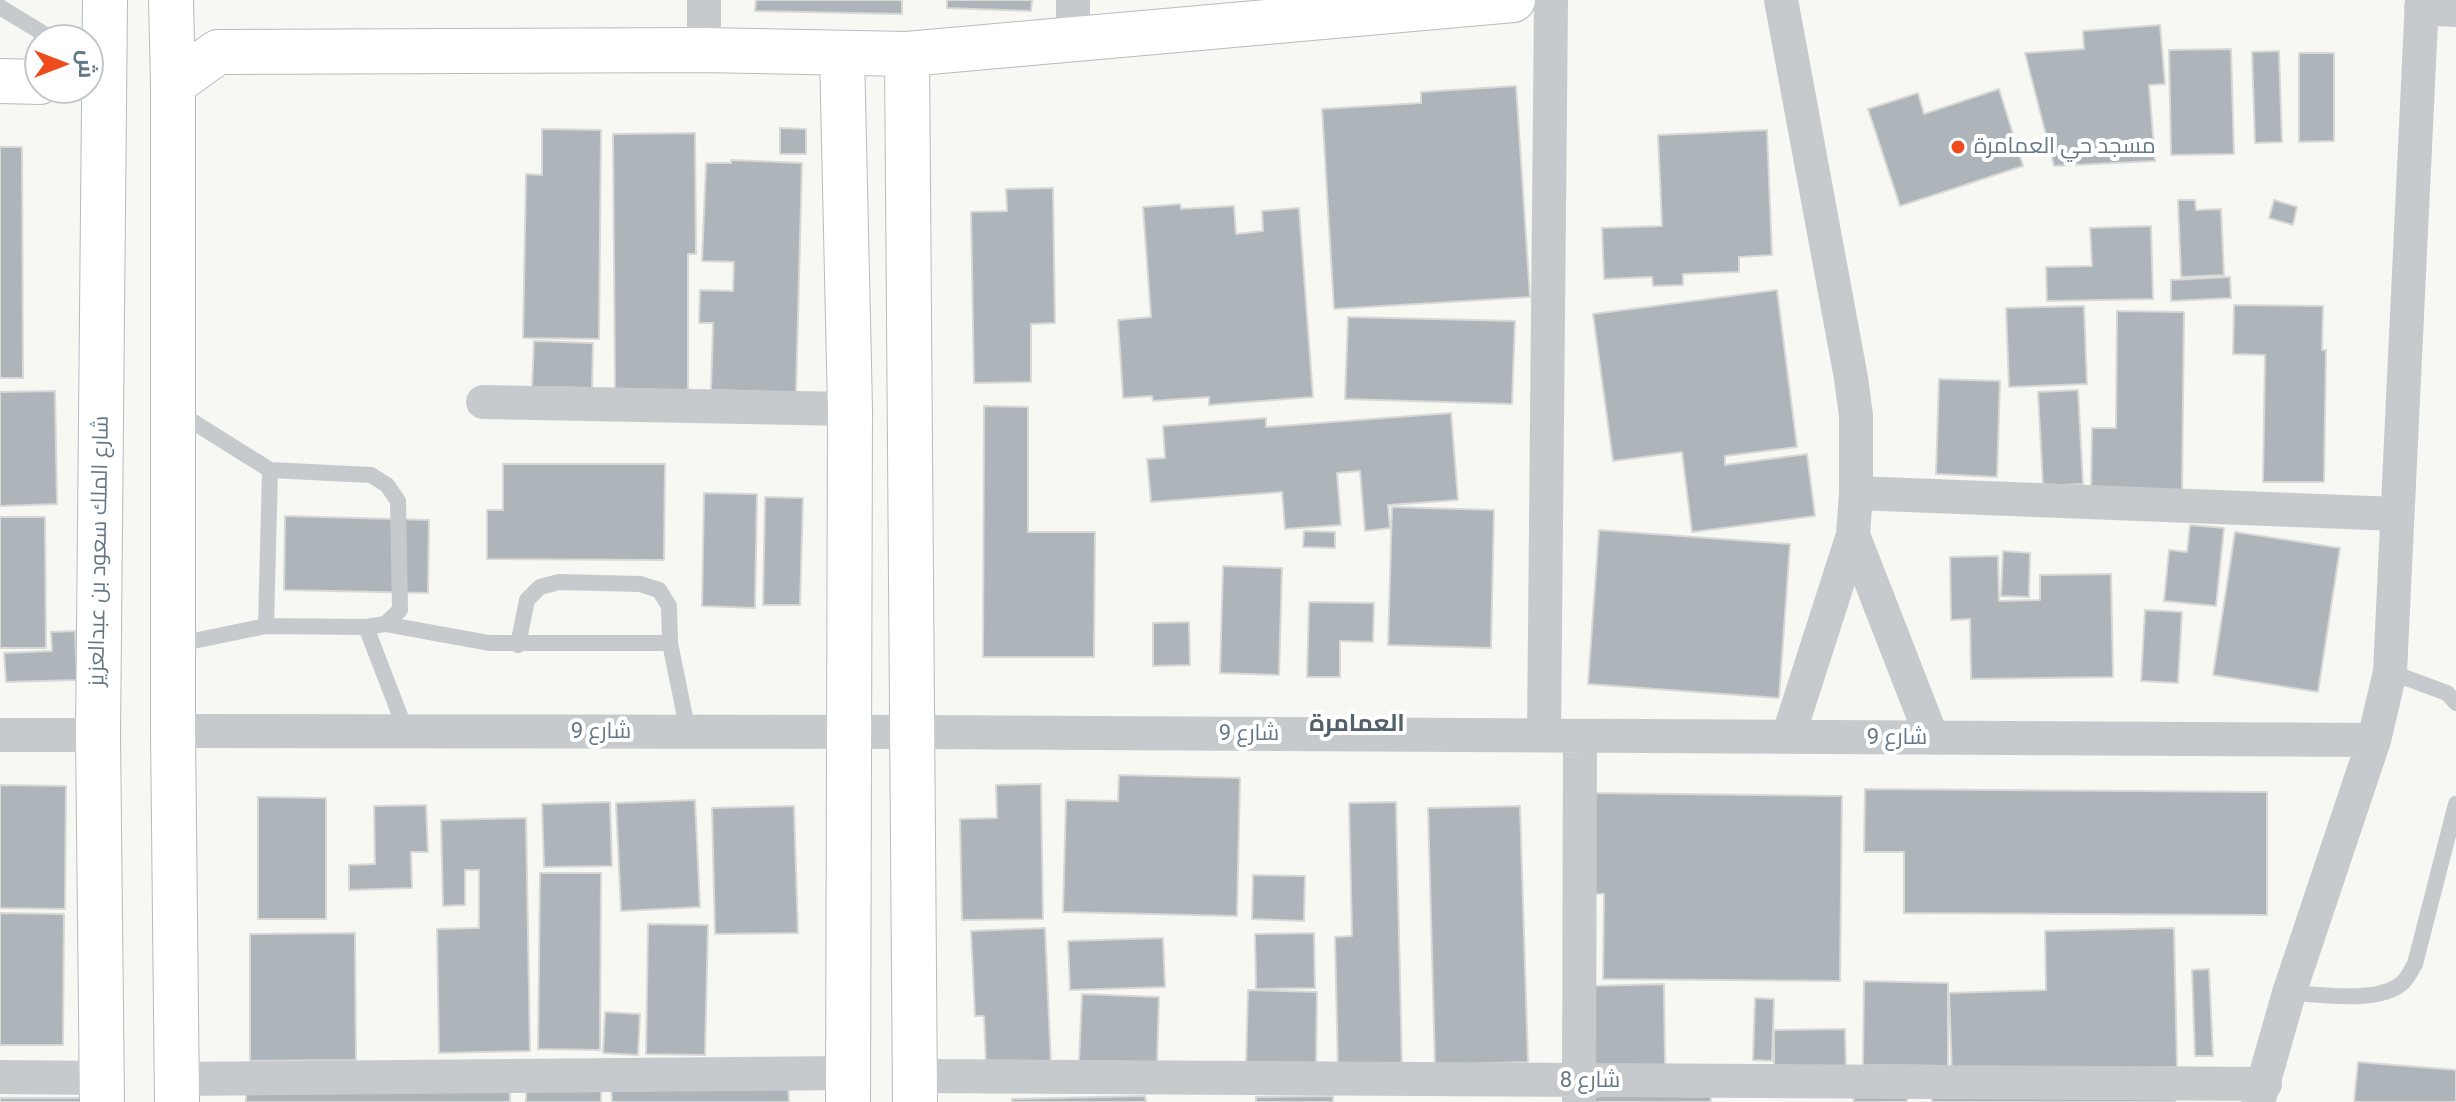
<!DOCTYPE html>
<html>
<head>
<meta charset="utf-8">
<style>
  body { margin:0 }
  #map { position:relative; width:2456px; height:1102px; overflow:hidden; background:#f7f7f3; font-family:Roboto,Cairo,sans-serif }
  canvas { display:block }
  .north { position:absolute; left:24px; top:24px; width:80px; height:80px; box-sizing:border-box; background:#fff; border:2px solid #c1c9cf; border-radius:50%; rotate:90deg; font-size:22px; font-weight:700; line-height:32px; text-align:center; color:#647786 }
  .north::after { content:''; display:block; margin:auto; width:28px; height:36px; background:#ee4a1c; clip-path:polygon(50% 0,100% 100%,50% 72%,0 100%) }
</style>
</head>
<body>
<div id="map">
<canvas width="2456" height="1102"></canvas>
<div class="north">ش</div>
</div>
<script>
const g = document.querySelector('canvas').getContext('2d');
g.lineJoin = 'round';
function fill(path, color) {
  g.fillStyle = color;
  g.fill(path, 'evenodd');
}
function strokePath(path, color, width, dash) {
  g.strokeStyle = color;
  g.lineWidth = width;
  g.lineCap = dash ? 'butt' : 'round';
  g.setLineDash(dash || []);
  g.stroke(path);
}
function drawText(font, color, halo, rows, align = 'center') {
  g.font = font + ' Roboto,Cairo,sans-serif';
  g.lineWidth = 8;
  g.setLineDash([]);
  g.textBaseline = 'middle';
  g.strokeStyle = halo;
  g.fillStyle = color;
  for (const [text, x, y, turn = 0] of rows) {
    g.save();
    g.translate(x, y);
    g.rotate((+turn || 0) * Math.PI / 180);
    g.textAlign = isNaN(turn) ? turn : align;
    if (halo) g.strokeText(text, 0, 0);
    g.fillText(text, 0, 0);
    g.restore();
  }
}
const building = new Path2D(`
  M756,0H902V14L755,11Z
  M947,0H1032L1031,11L947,8Z
  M2160,25L2165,84L2149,85L2155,161L2054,166L2025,53L2084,49L2083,31Z
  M2231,49L2234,154L2171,155L2169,50Z
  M2279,51L2282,142L2255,143L2252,52Z
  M2299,53H2334V141L2299,142Z
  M1516,86L1530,297L1334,309L1322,109L1421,103V92Z
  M1999,89L2023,166L1900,206L1868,109L1918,93L1924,114Z
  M780,128L806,129V154H780Z
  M542,129L601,130L599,339L523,338L526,174L542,175Z
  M1767,130L1772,255L1739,257V272L1683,274V285L1653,286L1652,277L1604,279L1602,228L1662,226L1658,135Z
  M695,133L696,254H688V394H615L613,134Z
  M0,147H22L23,378H0Z
  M731,160L802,163L796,393L711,390L713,323H699L700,290L733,291L734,262L702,261L706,163H731Z
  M1053,188L1055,323L1031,324V382L974,383L971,212L1007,211L1006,189Z
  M2178,200H2195L2196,210L2221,209L2224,275L2181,277Z
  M2274,200L2297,207L2293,225L2269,218Z
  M1180,204L1181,209L1234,206L1236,234L1263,231L1262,211L1299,208L1313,397L1209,405V397L1153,401L1152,396L1123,398L1118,320L1151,317L1143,207Z
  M2151,226L2153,299L2047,301L2046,267L2092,266L2090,228Z
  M2230,277L2231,298L2171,301V280Z
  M1777,290L1797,447L1725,456V465L1807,454L1815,516L1692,532L1682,452L1613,461L1593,314Z
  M2234,305L2323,306L2322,350H2326L2324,482H2263L2265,355L2233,354Z
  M2084,306L2087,384L2009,387L2006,308Z
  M2117,311L2184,312L2182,492L2091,490L2092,428H2116Z
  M1348,317L1515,321L1512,404L1345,399Z
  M534,341L593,343L592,388L532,387Z
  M1939,379L2000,381L1997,477L1936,474Z
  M2078,390L2083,484L2043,486L2038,392Z
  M55,391L57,504L0,506V392Z
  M984,406L1028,407V532H1095L1094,657H983Z
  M1451,413L1458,500L1388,505L1390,528L1365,531L1360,471L1337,473L1341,525L1285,529L1282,492L1151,502L1147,459L1165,458L1163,426L1266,418V427Z
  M503,464H665L664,560L487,559V510H503Z
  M704,493L757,494L755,608L702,606Z
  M765,497L803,498L800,605H763Z
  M1392,507L1494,510L1491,648L1388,645Z
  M285,516L429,520L428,593L284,590Z
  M0,517H45L46,648H0Z
  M2190,525L2224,528L2216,606L2164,601L2169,550L2187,552Z
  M1599,530L1790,544L1779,698L1588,684Z
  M1304,531L1335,532V548L1303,547Z
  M2235,532L2340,548L2318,692L2213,675Z
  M2003,551L2030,553L2029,597L2001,596Z
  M1998,556L1999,601L2040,600V575L2111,574L2113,677L1971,679L1970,619L1951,620L1950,557Z
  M1223,566L1282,568L1279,675L1220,673Z
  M1309,602L1374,603L1373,642L1340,641V677H1307Z
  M2145,610L2182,612L2178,683L2141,681Z
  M1189,622L1190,665L1153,666V623Z
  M75,631L77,680L6,682L4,653L52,651L51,632Z
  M1119,775L1240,778L1237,916L1063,912L1066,800L1118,801Z
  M1041,784L1043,919L962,920L960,819L997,818L996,785Z
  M0,785L66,786L65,909L0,908Z
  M1865,789L2267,792V915L1904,913V852H1864Z
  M1591,793L1842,796L1840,981L1603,979L1604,894H1589Z
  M258,797L326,798V919H258Z
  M695,800L700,907L621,911L616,803Z
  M610,802L612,866L544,867L542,804Z
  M1396,802L1402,1069L1338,1071L1335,937L1352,936L1349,803Z
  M426,805L428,852H411L412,888L349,890V865L375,864L374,806Z
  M794,806L798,933L715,934L712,808Z
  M1520,806L1528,1062L1435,1065L1428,808Z
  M526,818L530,1051L439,1053L437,929L479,928V870H465V905L443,906L441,820Z
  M540,873H601L600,1050L538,1049Z
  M1253,875L1305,876L1304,921L1252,919Z
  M0,913L64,914L63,1045H0Z
  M648,924L708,925L705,1055L646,1054Z
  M1045,928L1051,1064L986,1066L984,1016H975L971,931Z
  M2174,928L2177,1067L1952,1073L1949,993L2046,990L2045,931Z
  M355,933L356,1060L250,1061V934Z
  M1314,933L1315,988L1256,989L1255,934Z
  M1163,938L1165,987L1070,990L1068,941Z
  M2209,969L2213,1056H2195L2192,970Z
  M1864,981L1948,983V1066L1863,1065Z
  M1664,984L1665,1066L1595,1067L1593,986Z
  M1248,990L1317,992L1316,1067L1246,1066Z
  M1082,994L1159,997L1157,1065L1079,1062Z
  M1755,998L1774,999L1772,1061L1753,1060Z
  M605,1012L640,1014L638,1055L603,1053Z
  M1845,1029L1846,1070L1774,1072V1030Z
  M2358,1062L2456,1070V1102H2354Z
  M788,1078L789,1102H612L611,1080Z
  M246,1084L510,1085V1102H246Z
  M601,1087V1102H526V1088Z
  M1710,1087L1711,1102H1584L1583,1091Z
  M1906,1089L1907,1102H1854L1853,1091Z
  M1145,1096L1146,1102H1012V1099Z
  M1333,1096V1102H1256V1097Z
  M1932,1096H2175V1102H1932Z
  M0,1098H90V1102H0Z`);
fill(building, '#adb5ba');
strokePath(building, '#d8d8d6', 2);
const secondary = new Path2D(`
  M842,53L850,409L848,1102
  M907,54L915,1102
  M0,81L40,82
  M173,84L218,52L704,50L907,54L1513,0`);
const primary = new Path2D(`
  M171,0L173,84V731L177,1102
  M102,1102L98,735L105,0`);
strokePath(secondary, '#b6bcc0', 46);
strokePath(primary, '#b7bbbf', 46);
strokePath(new Path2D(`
  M0,7L54,40
  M385,624L489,643H670
  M266,626L366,627L385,624L400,610L398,501L387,485L371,475L270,470
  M366,627L406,731
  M174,645L266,626L270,470L179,413
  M518,645L527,600L540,587L559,582L640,584L659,590L669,606L670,643L688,732
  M2390,672L2447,693L2456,703
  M2289,993C2320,994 2376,1004 2401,984C2407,980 2411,970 2415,964L2456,804`), '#c6cacd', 16);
strokePath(new Path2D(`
  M1073,0V40
  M1781,0L1851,378L1856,416V493L1853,535L1788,737
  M2421,8L2456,10
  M704,50V0
  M483,402L850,409
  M1856,493L2397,514
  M1853,535L1932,738
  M173,731L913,732L2374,740
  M0,735H98
  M1544,735L1551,0
  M915,1076L2265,1084
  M0,1077L103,1078
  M177,1079L848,1073
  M1579,1102L1580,736
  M2258,1102L2289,993L2374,740L2390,672L2422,0`), '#c6cacd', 34);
strokePath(secondary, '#fff', 44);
strokePath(primary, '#fff', 44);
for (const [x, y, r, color] of [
  [1958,147,8,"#ee4a1c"]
]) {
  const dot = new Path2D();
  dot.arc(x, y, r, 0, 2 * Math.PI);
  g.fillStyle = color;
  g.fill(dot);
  strokePath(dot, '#fff', 3);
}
drawText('22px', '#647786', '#fff', [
  ["مسجد حي العمامرة",1974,147]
], 'left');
drawText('22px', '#647786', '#fff', [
  ["شارع الملك سعود بن عبدالعزيز",100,551,-89],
  ["شارع 9",601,732],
  ["شارع 9",1249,734],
  ["شارع 9",1897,738],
  ["شارع 8",1590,1081]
]);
drawText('bold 24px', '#52606b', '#fff', [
  ["العمامرة",1357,725]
]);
</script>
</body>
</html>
